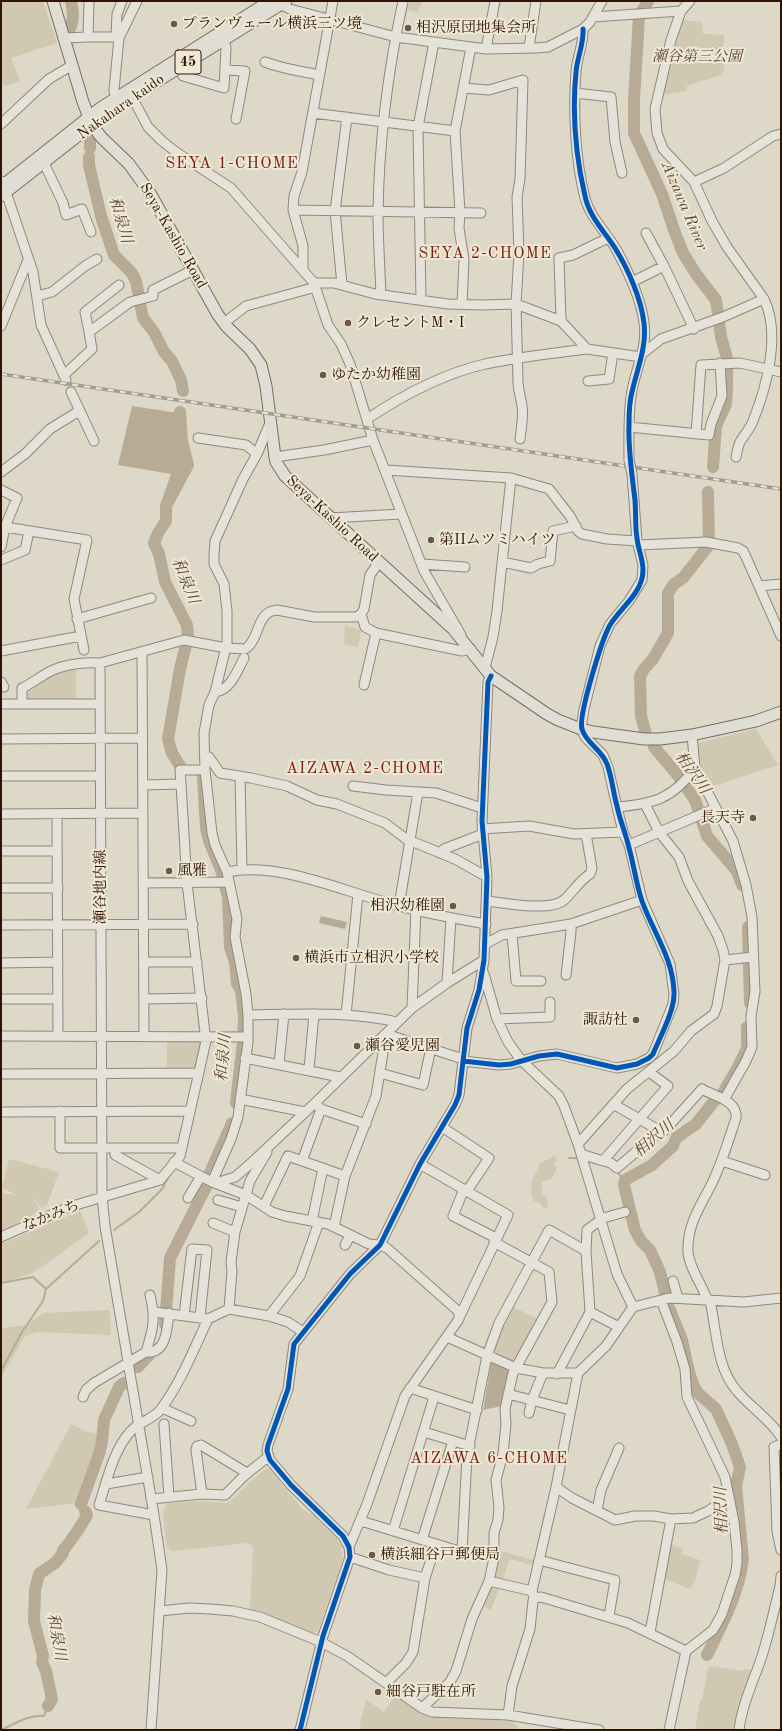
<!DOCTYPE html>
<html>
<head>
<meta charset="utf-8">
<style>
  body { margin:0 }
  #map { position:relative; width:782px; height:1731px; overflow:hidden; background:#ddd8c7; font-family:"Old Standard TT",serif }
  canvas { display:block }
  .frame { position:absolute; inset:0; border:2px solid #311304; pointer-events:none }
</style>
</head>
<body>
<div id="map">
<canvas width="782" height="1731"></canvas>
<div class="frame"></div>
</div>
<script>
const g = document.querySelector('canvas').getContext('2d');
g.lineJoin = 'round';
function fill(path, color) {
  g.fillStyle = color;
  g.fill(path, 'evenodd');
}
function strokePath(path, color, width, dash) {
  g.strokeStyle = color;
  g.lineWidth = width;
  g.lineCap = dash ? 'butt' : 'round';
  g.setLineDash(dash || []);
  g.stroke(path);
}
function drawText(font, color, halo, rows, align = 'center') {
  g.font = font + ' "Old Standard TT","Noto Serif JP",serif';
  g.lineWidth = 4;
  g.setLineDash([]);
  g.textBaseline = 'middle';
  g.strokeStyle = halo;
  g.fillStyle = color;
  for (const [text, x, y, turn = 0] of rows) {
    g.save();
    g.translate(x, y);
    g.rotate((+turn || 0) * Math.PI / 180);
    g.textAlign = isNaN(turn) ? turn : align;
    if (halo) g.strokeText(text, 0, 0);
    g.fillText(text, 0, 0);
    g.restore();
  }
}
fill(new Path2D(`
  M1,1H43L57,43L11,58L20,81L5,86L1,82Z
  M407,1H423L417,12L406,10Z
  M682,20L702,22L703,34L724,35V70L721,75L687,86L686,91L661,95L675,39Z
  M345,626L361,630L358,647L344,644Z
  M76,668V702L26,703V690L53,674Z
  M756,729L778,765L714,786L700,766L698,743Z
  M167,1041H201L202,1043L196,1072L167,1070Z
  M553,1155L557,1158L554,1164L557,1169L551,1179L542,1182V1195L546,1197L548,1207L544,1209L540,1203L534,1201C530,1193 530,1176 539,1170V1164C543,1160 548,1161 553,1155Z
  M9,1159L59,1172L47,1205L42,1208L31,1196L40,1209L22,1223L1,1234V1193L17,1195L2,1188Z
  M80,1211L89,1233L33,1273L4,1282L1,1281V1244Z
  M513,1307L539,1319L517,1363L493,1353L501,1331Z
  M110,1310L111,1335L36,1332L24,1337L1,1378V1326L4,1328L27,1325L43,1313Z
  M71,1424L87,1432L100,1434L97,1449L77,1503L26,1509Z
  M266,1469H270L303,1510L314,1516L338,1540L341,1546L343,1560L318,1631L313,1633L250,1609L253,1546L248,1543L172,1551L167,1547L163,1516L166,1504L200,1501L226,1503L232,1500L249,1483Z
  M671,1545L683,1548L681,1554L700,1560L696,1578L690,1589L664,1579Z
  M497,1550L536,1561L535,1566L510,1559L491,1610L481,1605Z
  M712,1666L743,1671L744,1669L752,1670L736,1730H695L700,1700H702L708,1668Z
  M395,1696L427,1716L484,1718L512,1721L518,1727L517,1730H361L360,1725L366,1699L384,1712Z`), '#d0c8b1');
fill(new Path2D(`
  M132,406L178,413L186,459V470L166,506L160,505L171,474L118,465Z
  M321,916L347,922L345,929L319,923Z
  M493,1363L510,1370L502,1406L483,1410L491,1364Z`), '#b8ab95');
strokePath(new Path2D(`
  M569,1158H580
  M616,1171L625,1180
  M114,1230L139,1212L162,1189L170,1174
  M1,1283L33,1277L46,1289
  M1,1371L22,1332L43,1301L46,1289L99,1241
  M1,1730C14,1724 30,1714 44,1716L48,1706`), '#b8ab95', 2);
strokePath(new Path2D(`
  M648,1L639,16L634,100V133L662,194L674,230L683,253L696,274L716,300L721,337L727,358V389L726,404L716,426L713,467
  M68,33C74,22 74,13 71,1
  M90,138V148
  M89,157V165L101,216L114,255L132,273L136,281L143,318L154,332L164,352L172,361L181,380L183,391
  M646,734L641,716L640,676L644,669L653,659L668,633V593L674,584L683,578L709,545L708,492
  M654,747L676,773L695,800L707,836L737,871L742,885
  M180,766L172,753L168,739L180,669L188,637L187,625L165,582L159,554L154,543L158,533L166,521V506L188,465L182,441L180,412
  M203,778L206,828L209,841L221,870L228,897L230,947L235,962L237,984L241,990L244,1016L243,1041L236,1103
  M748,927L750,1003
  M165,1324L170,1258L208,1183L209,1175L232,1123
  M138,1367L149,1355
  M81,1504L99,1454L102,1442L104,1420L119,1387L124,1383
  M707,1655C722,1625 739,1593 743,1559L736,1486L740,1467L732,1444L716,1409L699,1394L694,1387L689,1372L682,1340L668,1305L660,1272L650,1250L641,1241L635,1230L624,1185L625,1180L652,1165L673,1146L676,1138L696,1124L715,1100L723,1093L738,1067L747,1048V1027
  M48,1706L52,1699L46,1671L42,1662L43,1656L34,1621L35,1590L39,1574L56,1562L63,1553V1550C68,1546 84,1521 87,1515L85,1511`), '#b8ab95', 12);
const minor = new Path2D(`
  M690,1L681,11L671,40L655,109L657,133L663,149L694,182L712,221L727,247L764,299C781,334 767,386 753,421C750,429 744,435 740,442C738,446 737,452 736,457
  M281,5L290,9L396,37L486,49L536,48L548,47L583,29L590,22L602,1
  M593,17L681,11
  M583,29C584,43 577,57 576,71C573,111 575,159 585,198C590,217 606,232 616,249C628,271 641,298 644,323C648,349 634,371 631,397C628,417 629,439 629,460
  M88,37H116L117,14L122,1
  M63,38L88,37L89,1
  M529,48L536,1
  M486,49L495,1
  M265,62C283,69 300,71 319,75
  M225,70L245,71L236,119
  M183,76L224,88L226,48L224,40
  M463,88L489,90L523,80L520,179L517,197L519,253L516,304L518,381C518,390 521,398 522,406C524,417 521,428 520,439
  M575,93L611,97L615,142L622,173
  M132,97L148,127L162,141L176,152L231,188L314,283L328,325L341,344L350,364L373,440L424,571L461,635
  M115,98L114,90L119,38L137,1
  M313,113L455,131
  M1,124L49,79L71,66
  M44,163L63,203L66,215L82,209L91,232
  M1,181L8,198L33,272L41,325L66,380
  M694,182L724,168L773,136L781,134
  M293,210L481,213
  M646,233L664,266L694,329
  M303,269V246L293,210L294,196L302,172L333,1
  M632,282L664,266
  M314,283H334L375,294L448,304L482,305L516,304L561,321L587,349L641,357
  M119,285L85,312L89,332L130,302L153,296V290L193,270
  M342,285L335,211L347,117
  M381,295C380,268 378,240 378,213C379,142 388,70 403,1
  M37,296L52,292L85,266L97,259
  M421,299L418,127L434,42
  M462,304L464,260L459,228L460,212L455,131L471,47
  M561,321L559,258L573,255L608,238
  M224,323L246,306L316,287
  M1,326L28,260
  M642,354L661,339L723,317L764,299
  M64,375L92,349L89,332
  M588,381L609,379L613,353
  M71,392L94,441
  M367,419C403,395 442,374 485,364C519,357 553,353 587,349
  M629,427L709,435L711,424L722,396L720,363
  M696,434L701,365L740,363L781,372
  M198,438L246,445L257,454
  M275,457L324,450L373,440
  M386,470L511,478L549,489L570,516L578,531L582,534L607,539L637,541
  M1,472L25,454L50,429L79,411
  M1,490L17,498L5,527L1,547
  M330,518L401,514
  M5,527L87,540L74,599L84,650
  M638,545L706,542L738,548L743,551L746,557L781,636
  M1,560L25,550L29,531
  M502,562L531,568L538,564L550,561L553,531L576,526
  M422,564L465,567
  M759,586L781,584
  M361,614L365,627L376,633L462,651L471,649
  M77,619L151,598
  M1,651L81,636
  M142,652L144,1036
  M100,663L102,1196L105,1226L154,1515L162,1570L151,1730
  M485,668L493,637L497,611L511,478
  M1,682L4,687
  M364,685L376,633
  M215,692C231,690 237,671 244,658
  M1,704H100
  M22,704V688C33,683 42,675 53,670C67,664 84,662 100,663L184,640L226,648L245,649C261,639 255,612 277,610L314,617H356L361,614L364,609L370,575L379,562
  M692,735L695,768L733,841L746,885L752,917L755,992L751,1016L752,1047L746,1061L725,1098
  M1,739L142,738
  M205,757H209L220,773L251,778L287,786L317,800L337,804L385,823L406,839L455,859L487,877
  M1,776H100
  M240,776L242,869
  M143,785L181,784L180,770H205
  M353,786L386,790L436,793L482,808
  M617,807C653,804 673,799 695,768
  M1,814L143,813
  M57,814L58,1036
  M482,829L529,826L574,834L623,832
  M629,845L716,808
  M1,851H57
  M440,853L444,849L483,834
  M227,872C281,861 346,893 399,906C428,914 457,919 486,924
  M143,883L228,882
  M1,888H58
  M487,901C504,903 550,912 564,900C573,892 579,881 590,874L592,868L586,834
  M399,906C405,868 412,830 418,792
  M1,925L193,924
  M512,934L516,981H541
  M485,944L502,935L571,924L642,900
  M725,960L753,957
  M144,962H197
  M1,963L58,962
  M484,974L497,1019L508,1042L521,1060L559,1096L564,1106L578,1144L617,1274L633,1307
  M566,975L571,932V924
  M447,983L451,918
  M1,999H58
  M144,999L202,998
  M412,1008L416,910
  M248,1015C298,1014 348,1011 397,1022
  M346,1015L358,894
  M497,1019L550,1017V1002
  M1,1036L247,1037
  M245,1058L340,1077
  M463,1061L499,1065L511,1064L539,1056L557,1054L617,1068L637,1064L649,1058L653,1054L673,1004L674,994L670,964L642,900L629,845L623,832L617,807L608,767L603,755L586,738L581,729L584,709L600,646L610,624L629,601L642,580L643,565L637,541L632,474
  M279,1064L284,1014
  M309,1069L314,1014
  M649,1072L668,1086L603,1161L611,1163L617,1168L657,1134L665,1130L702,1089C713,1096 738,1100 736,1118C729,1139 723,1159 714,1179C703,1203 687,1222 688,1251C688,1265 702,1285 707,1299L710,1301C717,1331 716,1367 737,1391C751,1408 770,1419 781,1437
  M380,1073L423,1085L431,1048
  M1,1074L199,1073
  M240,1099L305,1112
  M613,1104L662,1132
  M321,1109L366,1124
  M60,1111V1148H182
  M1,1112L190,1111
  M442,1127L489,1158L467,1191
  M578,1144L627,1089L674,1051L691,1031L714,1014L717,1006L725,960L723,950L718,936L688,881L679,857L659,832L645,804
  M115,1148V1155L160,1180
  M581,1154L603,1161
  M302,1161L321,1109L315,1103
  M722,1161L765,1175
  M174,1162L212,1182L246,1195L272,1212L285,1216L328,1224L369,1244L380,1245L387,1248L459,1312V1319L405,1396L367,1504L349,1547
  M420,1164L508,1215L460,1316
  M212,1182L231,1139L238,1117L248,1042V1015L246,994L235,937L237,919L227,872L215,845L212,833L205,770L204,733L209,705L215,692L227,643V611L224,584L214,564V555L215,541L243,479L257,454L270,423
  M216,1183L235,1177L249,1165L315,1103L412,1008L447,983L484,960
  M464,1189L453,1216L496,1238
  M188,1198L201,1176
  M218,1200L242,1207
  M264,1206L288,1156L345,1176
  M312,1221L323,1168
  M213,1223L235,1232
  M334,1227L345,1176L376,1096L386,1034L463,1059
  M1,1237L69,1207L160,1180L180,1156L206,1041L187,883L181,784
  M345,1245L350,1236
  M673,1281L678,1298
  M229,1309L232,1271L231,1262L235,1232L250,1181L267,1152
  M154,1312L208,1319L229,1309L269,1316L288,1322L303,1332
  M590,1312L619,1327
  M184,1315L192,1249L207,1250L200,1317
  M269,1316L300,1276L319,1222
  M447,1337L516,1368L543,1373H578L606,1346L633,1307L669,1298L744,1302L781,1298
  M146,1352C167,1354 167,1328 169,1313
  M578,1373L556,1487L572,1498L615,1520L635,1516H654L671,1519L693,1518L708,1511L729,1497L725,1477L687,1397L685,1369L677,1342L661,1300
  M557,1374L590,1312L586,1251L587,1230L603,1218L625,1212
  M410,1388L477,1410
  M508,1394L570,1410
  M83,1397L86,1390L94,1383L146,1352C153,1329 156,1319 150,1295
  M162,1408L191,1421
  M529,1413L532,1400L543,1373
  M164,1424L169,1497
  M424,1432L470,1446
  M781,1444L774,1447L777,1531L781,1550
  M106,1484L148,1477
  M202,1494L196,1450L197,1446L201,1445L247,1473
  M151,1499L202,1494L225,1495L244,1476L269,1456
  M597,1511L601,1490L619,1448
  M154,1515L99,1505C107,1481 113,1451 130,1432C139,1421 153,1420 161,1409C181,1382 194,1349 208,1319
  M361,1521L462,1552L467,1456L487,1356L499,1323L549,1230L586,1251
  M393,1531L434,1397
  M422,1540L453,1441
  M350,1557L389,1570L425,1578
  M539,1560L615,1580L609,1616
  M489,1581L532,1591
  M534,1598L532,1591L556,1487
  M160,1611L189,1608L210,1609L233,1611L260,1617L321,1642L347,1656L422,1708L432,1712L508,1715L599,1730
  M650,1632L671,1519
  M686,1651L713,1630L722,1614L735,1575L737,1564V1550L734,1522L729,1497
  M386,1683L406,1663L413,1652L425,1578L436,1544
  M422,1708L450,1682L456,1671L472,1619L489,1581L494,1558V1533L498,1520L499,1507L496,1480L503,1454L506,1424L505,1409L513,1373L552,1302L549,1272L494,1242
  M508,1715L512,1686L530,1629L533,1601L534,1598L541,1597L628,1623L686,1651L669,1730
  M300,1730L323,1636L350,1557L349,1547L343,1536L291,1485L270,1460L267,1451L268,1445L288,1389L294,1344L350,1274L380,1245L420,1164L455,1105L459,1095L467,1028L479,990L484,960L487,877L482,821L488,682L491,676
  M739,1730C742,1705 753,1682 761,1659C769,1635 774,1610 780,1586L781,1576`);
const major = new Path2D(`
  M53,1L83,102L92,125L101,137L129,164L150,193L218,315L227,327L250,349L261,365L266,386L275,457L276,462L285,476L453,629L491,676L547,714L558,720L581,729L593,732L644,739H660L692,735L756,721L781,712
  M7,182L99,109L270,1
  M1,196L93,124L132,97L286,1`);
strokePath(minor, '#8f887d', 11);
strokePath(major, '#766e64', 13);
strokePath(minor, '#e5e2da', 9);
strokePath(major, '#e0ddd4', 11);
const rail = new Path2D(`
  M1,374L781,489`);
strokePath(rail, '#a29c95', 3.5);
strokePath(rail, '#eee8d5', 2, [6]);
const minorBridge = new Path2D(`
  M629,460L632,474`);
strokePath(minorBridge, '#8f887d', 11, []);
strokePath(minorBridge, '#e5e2da', 9);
strokePath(new Path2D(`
  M463,1061L499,1065L511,1064L539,1056L557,1054L617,1068L637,1064L649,1058L653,1054C660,1037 675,1010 674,992C673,958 653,932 642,901C636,884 634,865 629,848C626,834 620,821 617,806C613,792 612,777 607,764C602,750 585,742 582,729C578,716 602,639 610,625C621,607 643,593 643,570C643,559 638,549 637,538C635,526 636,513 635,500C632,475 628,450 629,425C629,414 629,402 632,392C637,369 647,347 644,323C641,298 628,269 615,248C604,231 589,216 585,196C576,157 572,112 576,72C577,58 584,44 583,29
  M300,1730L323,1636L350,1557L349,1547L343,1536L291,1485L270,1460L267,1451L268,1445L288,1389L294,1344L350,1274L380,1245L420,1164L455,1105L459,1095L467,1028L479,990L484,960L487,877L482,821L488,682L491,676`), '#0057b8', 5);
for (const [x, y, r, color] of [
  [174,24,4,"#6d5848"],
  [408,28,4,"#6d5848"],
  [348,323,4,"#6d5848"],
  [323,375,4,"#6d5848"],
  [431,540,4,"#6d5848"],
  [753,818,4,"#6d5848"],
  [169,871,4,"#6d5848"],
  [453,906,4,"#6d5848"],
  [296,958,4,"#6d5848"],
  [636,1020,4,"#6d5848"],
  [357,1046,4,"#6d5848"],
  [372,1555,4,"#6d5848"],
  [378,1692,4,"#6d5848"]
]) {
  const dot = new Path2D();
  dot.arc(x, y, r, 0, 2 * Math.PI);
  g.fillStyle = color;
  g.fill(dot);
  strokePath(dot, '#eee8d5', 1.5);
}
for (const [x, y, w] of [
  [188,62,26]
]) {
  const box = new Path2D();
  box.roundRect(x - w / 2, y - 12, w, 24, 3);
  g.fillStyle = '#eee8d5';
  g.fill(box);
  strokePath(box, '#311304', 1);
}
drawText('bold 14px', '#311304', null, [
  ["45",188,62]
]);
drawText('15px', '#311304', '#eee8d5', [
  ["プランヴェール横浜三ツ境",182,24],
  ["相沢原団地集会所",416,28],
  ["クレセントM・I",356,323],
  ["ゆたか幼稚園",331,375],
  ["第IIムツミハイツ",439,540],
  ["長天寺",745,818,"right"],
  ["風雅",177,871],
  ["相沢幼稚園",445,906,"right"],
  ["横浜市立相沢小学校",304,958],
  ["諏訪社",628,1020,"right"],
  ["瀬谷愛児園",365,1046],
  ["横浜細谷戸郵便局",380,1555],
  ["細谷戸駐在所",386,1692]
], 'left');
drawText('italic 15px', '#5e4532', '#eee8d5', [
  ["瀬谷第三公園",697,57]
]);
drawText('15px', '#311304', '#eee8d5', [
  ["Nakahara kaido",121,107,-35],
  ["Seya-Kashio Road",173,236,60],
  ["Seya-Kashio Road",332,519,43],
  ["瀬谷地内線",101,887,-90],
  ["なかみち",51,1216,-22]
]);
g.letterSpacing = '1px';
drawText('16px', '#7a1f14', '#eee8d5', [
  ["SEYA 1-CHOME",232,164],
  ["SEYA 2-CHOME",485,254],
  ["AIZAWA 2-CHOME",365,769],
  ["AIZAWA 6-CHOME",489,1459]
]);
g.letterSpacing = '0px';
drawText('italic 16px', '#614835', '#eee8d5', [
  ["Aizawa River",684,206,67],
  ["和泉川",120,220,74],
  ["和泉川",185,581,68],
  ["相沢川",692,773,55],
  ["和泉川",224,1058,-85],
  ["相沢川",654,1139,-41],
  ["相沢川",722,1511,-92],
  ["和泉川",56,1637,80]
]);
</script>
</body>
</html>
